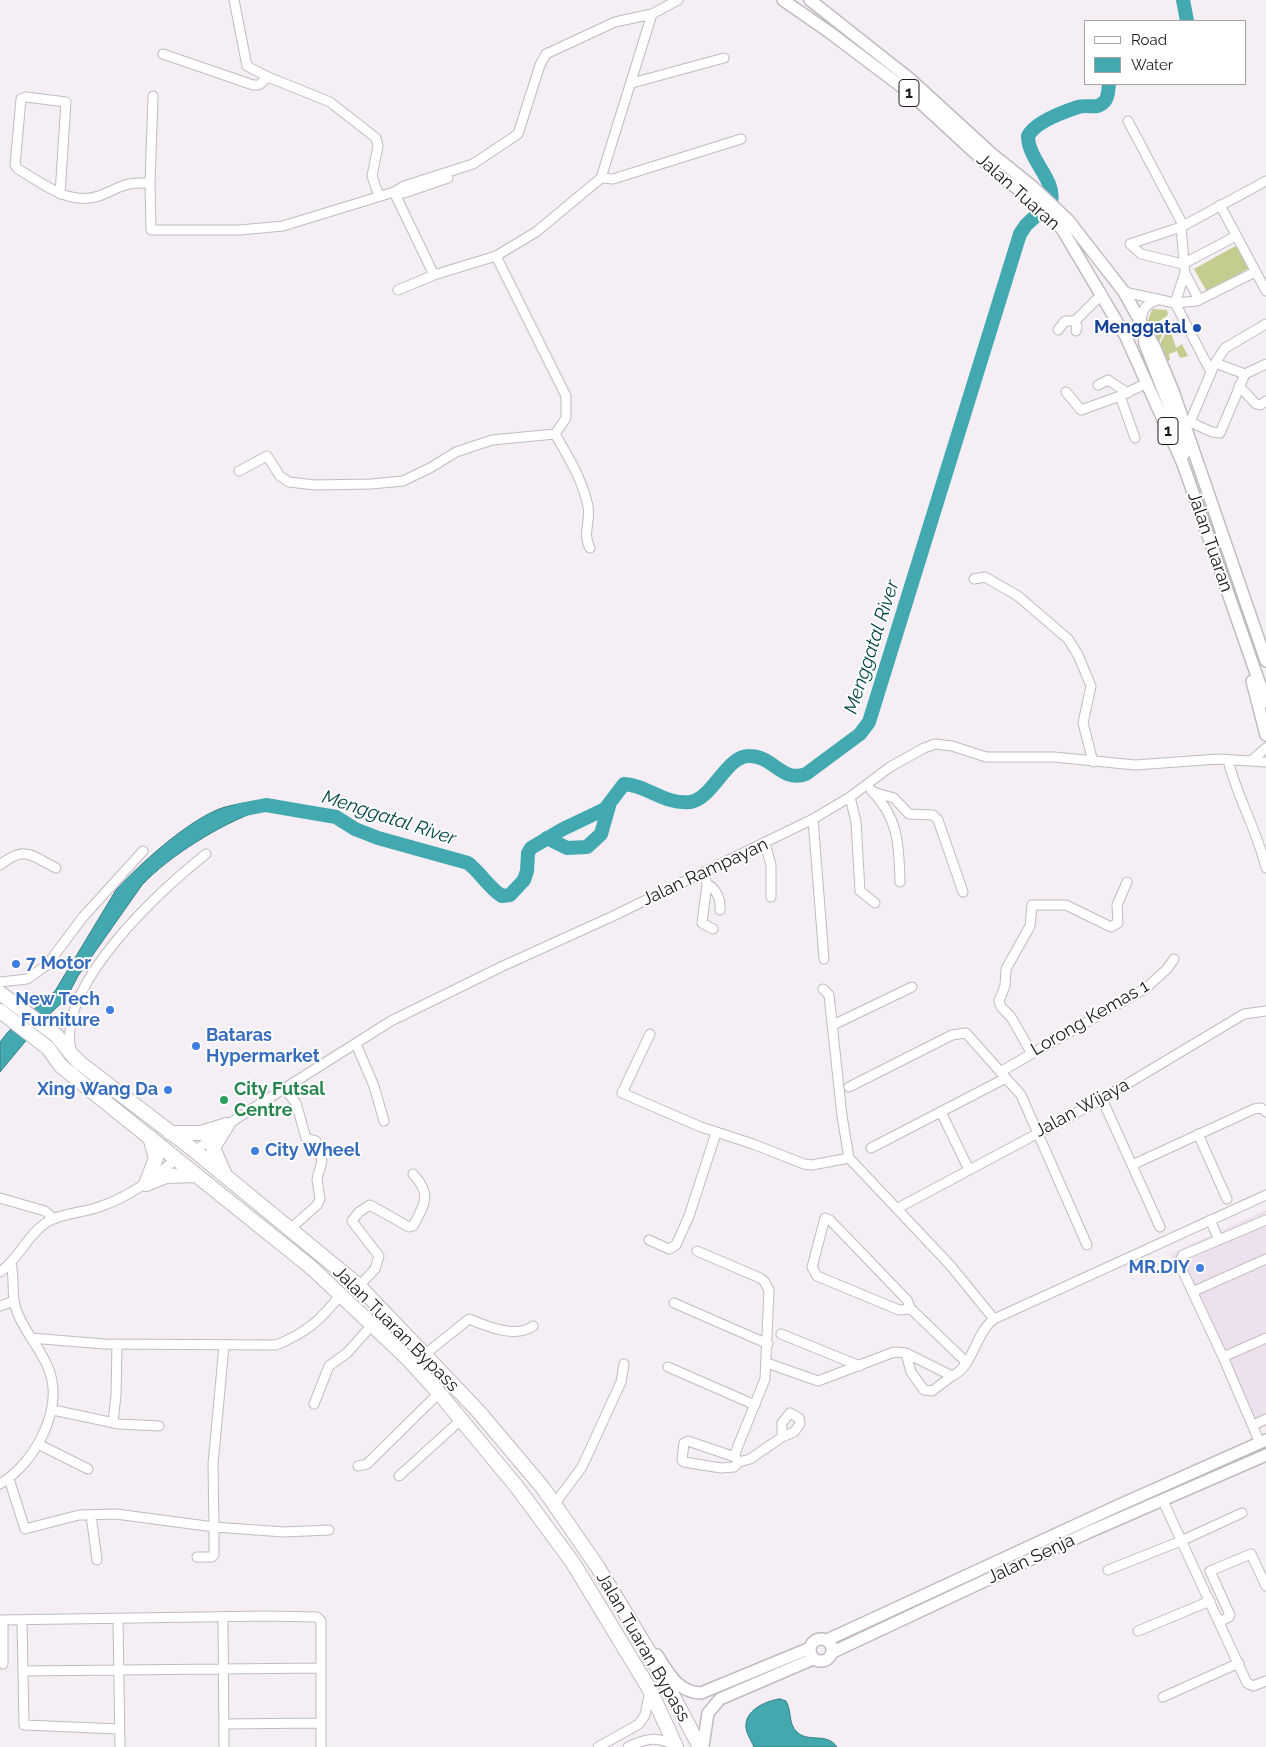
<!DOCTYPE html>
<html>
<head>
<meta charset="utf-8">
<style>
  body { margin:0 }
  #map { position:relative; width:1266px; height:1747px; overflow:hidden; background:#f5eff5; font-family:Raleway,sans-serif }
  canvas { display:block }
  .legend { position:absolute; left:1084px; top:20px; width:162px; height:65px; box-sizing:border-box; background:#fff; border:1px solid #a4a3a4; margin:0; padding:6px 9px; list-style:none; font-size:15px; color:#1c1a1c }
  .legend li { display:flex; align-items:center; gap:10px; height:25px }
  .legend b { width:25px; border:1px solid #a4a3a4 }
</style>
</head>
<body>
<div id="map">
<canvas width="1266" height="1747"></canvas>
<ul class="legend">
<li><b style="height:6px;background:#fff"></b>Road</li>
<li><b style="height:14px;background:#41a9af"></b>Water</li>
</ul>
</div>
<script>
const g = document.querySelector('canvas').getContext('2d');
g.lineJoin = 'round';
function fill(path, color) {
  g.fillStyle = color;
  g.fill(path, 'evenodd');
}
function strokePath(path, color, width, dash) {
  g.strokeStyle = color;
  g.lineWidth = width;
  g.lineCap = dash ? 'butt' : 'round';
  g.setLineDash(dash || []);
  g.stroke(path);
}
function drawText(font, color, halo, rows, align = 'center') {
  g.font = font + ' Raleway,sans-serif';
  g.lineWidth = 4;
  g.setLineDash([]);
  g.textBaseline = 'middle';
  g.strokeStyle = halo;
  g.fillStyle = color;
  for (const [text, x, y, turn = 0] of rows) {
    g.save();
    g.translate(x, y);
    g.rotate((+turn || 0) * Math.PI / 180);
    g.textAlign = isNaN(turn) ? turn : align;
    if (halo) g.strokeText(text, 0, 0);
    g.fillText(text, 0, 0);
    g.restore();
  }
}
fill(new Path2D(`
  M1266,1210V1427L1252,1433L1170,1254Z`), '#ede1ed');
fill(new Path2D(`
  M1239,244L1249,268L1207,292L1194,269Z
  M1152,309L1167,310L1168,315L1158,322V327L1164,331L1159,342L1148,320Z
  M1166,332H1171L1176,348L1182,344L1188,356L1180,358L1177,351L1169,354L1170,360L1168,361L1160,344Z`), '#c5cc90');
const water = new Path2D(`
  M256,801L258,811C221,824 169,856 142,885L78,976L66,999L43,1020L0,1072V1042L8,1032L55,991L116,890C141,863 185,823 219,809C230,805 244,803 256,801Z
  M780,1699L786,1701C792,1711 788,1724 797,1732C808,1743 827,1732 837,1747H754C751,1740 745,1732 746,1724C747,1709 768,1700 780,1699Z`);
fill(water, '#41a9af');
strokePath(water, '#367e83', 1);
strokePath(new Path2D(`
  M1183,0L1187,21
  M240,810L266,805L336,817L355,829L378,838L468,863C481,873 488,887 502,896L510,895L524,880L527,871L528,853L531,848L563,829L605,809L624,784C647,785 665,805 690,802C714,798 726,755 750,756C773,756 782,783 806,774L860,734L869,722L1020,234L1026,225L1051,202C1056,179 1028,160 1028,136C1035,122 1063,112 1078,107C1087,104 1097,110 1104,102C1109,97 1108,90 1109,84
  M547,838L567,848L587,847L601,834L609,806`), '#41a9af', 14);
const minor = new Path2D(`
  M234,0L247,66L268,77L330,102L376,138L378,146L372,176L379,196
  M163,54L253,85H259L268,77
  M632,83L724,58
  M153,96L150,183L151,230H240L283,226L394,192L404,186L473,164L518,134L540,65L546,54L615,22L652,14L678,0
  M1128,121L1183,225
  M601,178L613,179L741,139
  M394,192L404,193L448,178
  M394,192L434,275
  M60,194L66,102L26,97L21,99L15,165L18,169C42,183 69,206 99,196C123,187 121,182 150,183
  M1220,205L1266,291
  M1181,227L1185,273L1199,300
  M1236,236L1183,264L1141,254L1130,244L1181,227L1266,181
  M1185,273L1175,303L1211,372
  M398,290L434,275L496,256L536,232L601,178L652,14
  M1124,292L1175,303L1197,301L1255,272
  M1075,321L1077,327L1076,331
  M1141,321C1142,309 1146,304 1157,300
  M1058,330L1065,321H1075L1102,294
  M1215,363L1245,374
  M1098,385L1108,380L1128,393
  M1239,386L1256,404L1260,405L1266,401
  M1066,392L1081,410L1120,396L1147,383
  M1120,396L1135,438
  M1190,422L1212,432L1220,433L1245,374L1266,364
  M1186,426L1190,422L1215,363L1225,348L1266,324
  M555,434C569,458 582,479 588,506C591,521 582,534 590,548
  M239,471L267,456L280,476L289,482L315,485L371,484L403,481L430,468L456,452L492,440L555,434L566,418V396L496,256
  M974,579L985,577L1018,596L1068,639L1078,655L1091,686L1083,723L1093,762
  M1228,760C1237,797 1257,830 1266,868
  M1252,760L1266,748
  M871,790C899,818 899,846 900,882
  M873,792L894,798L909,814L933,815L938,820L963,892
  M850,797L856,822L860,891L875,903
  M813,819L824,959
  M765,843L771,865V897
  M0,865C25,845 30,855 56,868
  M704,872L707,884L702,923L713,929
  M707,884C717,889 721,900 720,910
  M0,982L27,979L47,965L83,917L143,851
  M823,989L829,995L842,1116L849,1158L950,1265L994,1319
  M833,1025L912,987
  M650,1034L622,1093L701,1127L753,1144L804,1164L812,1165L849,1158
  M356,1044L374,1086L384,1121
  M71,1050C56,986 160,890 206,854
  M1031,1052L1011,1017L1001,1007L999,1001L1005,986L1006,969L1030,926L1032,905H1066L1111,927L1118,923L1117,905L1127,882
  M1000,1072L1146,988L1167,969L1174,959
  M849,1087L952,1035L966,1033L1021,1095L1087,1245
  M284,1088L296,1103L306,1138L316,1141L322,1161L317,1179L320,1199L317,1205L289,1230
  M1102,1099L1160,1227
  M941,1112L969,1170
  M1198,1134L1227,1199
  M871,1148L1006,1078
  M195,1151L236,1119L391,1021L503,966L611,917L813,819L850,797L890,767L924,748L935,744L952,746L986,757H1054L1135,765L1218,759L1266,762
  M1132,1165L1254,1109L1261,1108L1266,1112
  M0,1198L45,1211L54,1219
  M898,1208L1102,1099L1244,1014L1266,1011
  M1210,1220L1219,1240
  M649,1240L669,1249L676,1245L689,1216L716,1133
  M697,1251L760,1278L764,1281L769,1290L765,1379L736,1451L735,1457
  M0,1272C19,1259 27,1235 47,1222C62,1213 82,1213 99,1207C129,1197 153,1179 176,1159
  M359,1286L375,1269L379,1256L352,1221L359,1212L370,1205L409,1227L413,1226C425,1204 432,1194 413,1174
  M1192,1292L1266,1259
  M674,1303L768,1344
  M0,1306L14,1301
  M911,1309L899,1310L817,1276L812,1267L825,1218L830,1220L907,1300L911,1309L966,1362
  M781,1334L860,1366
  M31,1338L104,1344L276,1345C306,1333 321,1320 341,1294
  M224,1346L213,1464L214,1527L284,1532L329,1530
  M906,1353L911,1372L924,1390L932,1391L952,1376
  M424,1355L469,1319C486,1326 516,1339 533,1326
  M1223,1357L1266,1338
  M767,1363L818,1381L894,1352L906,1353L952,1376C974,1366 975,1333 994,1319L1266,1195
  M668,1367L755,1405
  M314,1404L329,1366L347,1353L372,1325
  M53,1410L119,1424L159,1426
  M790,1413L799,1418L800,1424L794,1432L782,1437V1423Z
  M113,1422L116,1395L117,1344
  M1253,1425L1266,1419
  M1260,1443L1223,1357L1179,1263L1183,1255L1266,1220
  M38,1444L88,1469
  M739,1462L734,1467L721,1468L684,1462L682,1460L684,1443L688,1441L735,1457L739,1462L750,1459L782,1437
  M358,1466L367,1464L439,1393
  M399,1476L462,1419
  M9,1479L25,1529L79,1515L116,1514L214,1527V1555L212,1557H197
  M0,1484C35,1463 64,1409 49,1370C41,1348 23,1331 16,1309C11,1295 15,1279 11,1264
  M1163,1501L1247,1683L1253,1686L1266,1681
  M553,1506L582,1467L621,1382L624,1364
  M91,1515L97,1560
  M1108,1570L1181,1541L1242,1513
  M223,1617L224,1747
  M118,1619L120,1747
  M0,1620L266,1616L317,1617L321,1621V1747
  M22,1620L24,1725L119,1729
  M1219,1622L1229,1617L1230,1615L1210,1571L1251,1554L1266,1586
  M1138,1631L1210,1601
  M3,1664V1620
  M23,1671L320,1668
  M1163,1697L1239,1663
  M224,1724L321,1723
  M598,1747L639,1724L645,1715L650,1691
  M628,1747C646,1738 657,1736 676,1746`);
const major = new Path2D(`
  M783,0L829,32L910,93L1000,176L1028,196L1062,229L1126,337L1183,464L1266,702
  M810,0L910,79L992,154L1033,187L1068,220L1124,292L1155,348L1173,391L1266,661
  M1144,335L1145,344L1175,421L1184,454
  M1252,681L1266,735
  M810 1650a11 11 0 1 1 22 0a11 11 0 1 1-22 0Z
  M827,1640L1115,1507L1266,1440
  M833,1652L1089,1532L1266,1455
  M657,1655C668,1672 677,1692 701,1693L810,1648
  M703,1747L708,1713L720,1699L813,1659`);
const highway = new Path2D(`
  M0,993L57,1036L72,1055L80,1063L195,1151L359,1286L479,1412L543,1488L597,1566L652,1657L700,1747
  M0,1011L48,1048L61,1066L88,1088L312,1268L409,1360L439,1393L517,1487L573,1563L650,1690L676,1747
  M170,1133H201L227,1125
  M224,1173L213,1148L227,1125
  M146,1184L166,1176L195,1175
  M146,1184L156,1158L150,1137`);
strokePath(minor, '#c1bbc1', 11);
strokePath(major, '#c1bbc1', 14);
strokePath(highway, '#c1bbc1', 16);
strokePath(minor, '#fff', 9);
strokePath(major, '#fff', 11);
strokePath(highway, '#fff', 14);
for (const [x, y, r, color] of [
  [1197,328,5,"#1a4fb4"],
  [16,964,5,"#3f7fe0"],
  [110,1010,5,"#3f7fe0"],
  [196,1046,5,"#3f7fe0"],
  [168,1090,5,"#3f7fe0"],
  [224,1100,5,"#2e9e5b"],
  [255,1151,5,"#3f7fe0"],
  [1200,1268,5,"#3f7fe0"]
]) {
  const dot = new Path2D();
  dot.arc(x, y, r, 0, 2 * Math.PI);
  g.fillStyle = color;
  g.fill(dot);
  strokePath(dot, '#fff', 2);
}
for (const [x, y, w] of [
  [909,93,20],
  [1168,431,20]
]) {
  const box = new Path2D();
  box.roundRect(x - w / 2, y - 13.5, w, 27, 4);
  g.fillStyle = '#fff';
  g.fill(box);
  strokePath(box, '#1c1a1c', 1);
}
drawText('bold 16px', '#1c1a1c', null, [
  ["1",909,93],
  ["1",1168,431]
]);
drawText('18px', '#1c1a1c', '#fff', [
  ["Jalan Tuaran",1018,192,42],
  ["Jalan Tuaran",1210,542,71],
  ["Jalan Rampayan",705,872,-25],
  ["Lorong Kemas 1",1090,1018,-30],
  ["Jalan Wijaya",1082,1108,-28],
  ["Jalan Tuaran Bypass",396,1329,45],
  ["Jalan Senja",1031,1559,-25],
  ["Jalan Tuaran Bypass",643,1647,60]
]);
drawText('bold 18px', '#164399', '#fff', [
  ["Menggatal",1187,328]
], 'right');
drawText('bold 18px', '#366cbe', '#fff', [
  ["7 Motor",26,964],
  ["New Tech",100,1000,"right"],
  ["Furniture",100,1021,"right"],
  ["Bataras",206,1036],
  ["Hypermarket",206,1057],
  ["Xing Wang Da",158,1090,"right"],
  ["City Wheel",265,1151],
  ["MR.DIY",1190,1268,"right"]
], 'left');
drawText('bold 18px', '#27864d', '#fff', [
  ["City Futsal",234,1090],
  ["Centre",234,1111]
], 'left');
drawText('italic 19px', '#024548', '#fff', [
  ["Menggatal River",872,647,-72],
  ["Menggatal River",389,818,18]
]);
</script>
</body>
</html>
